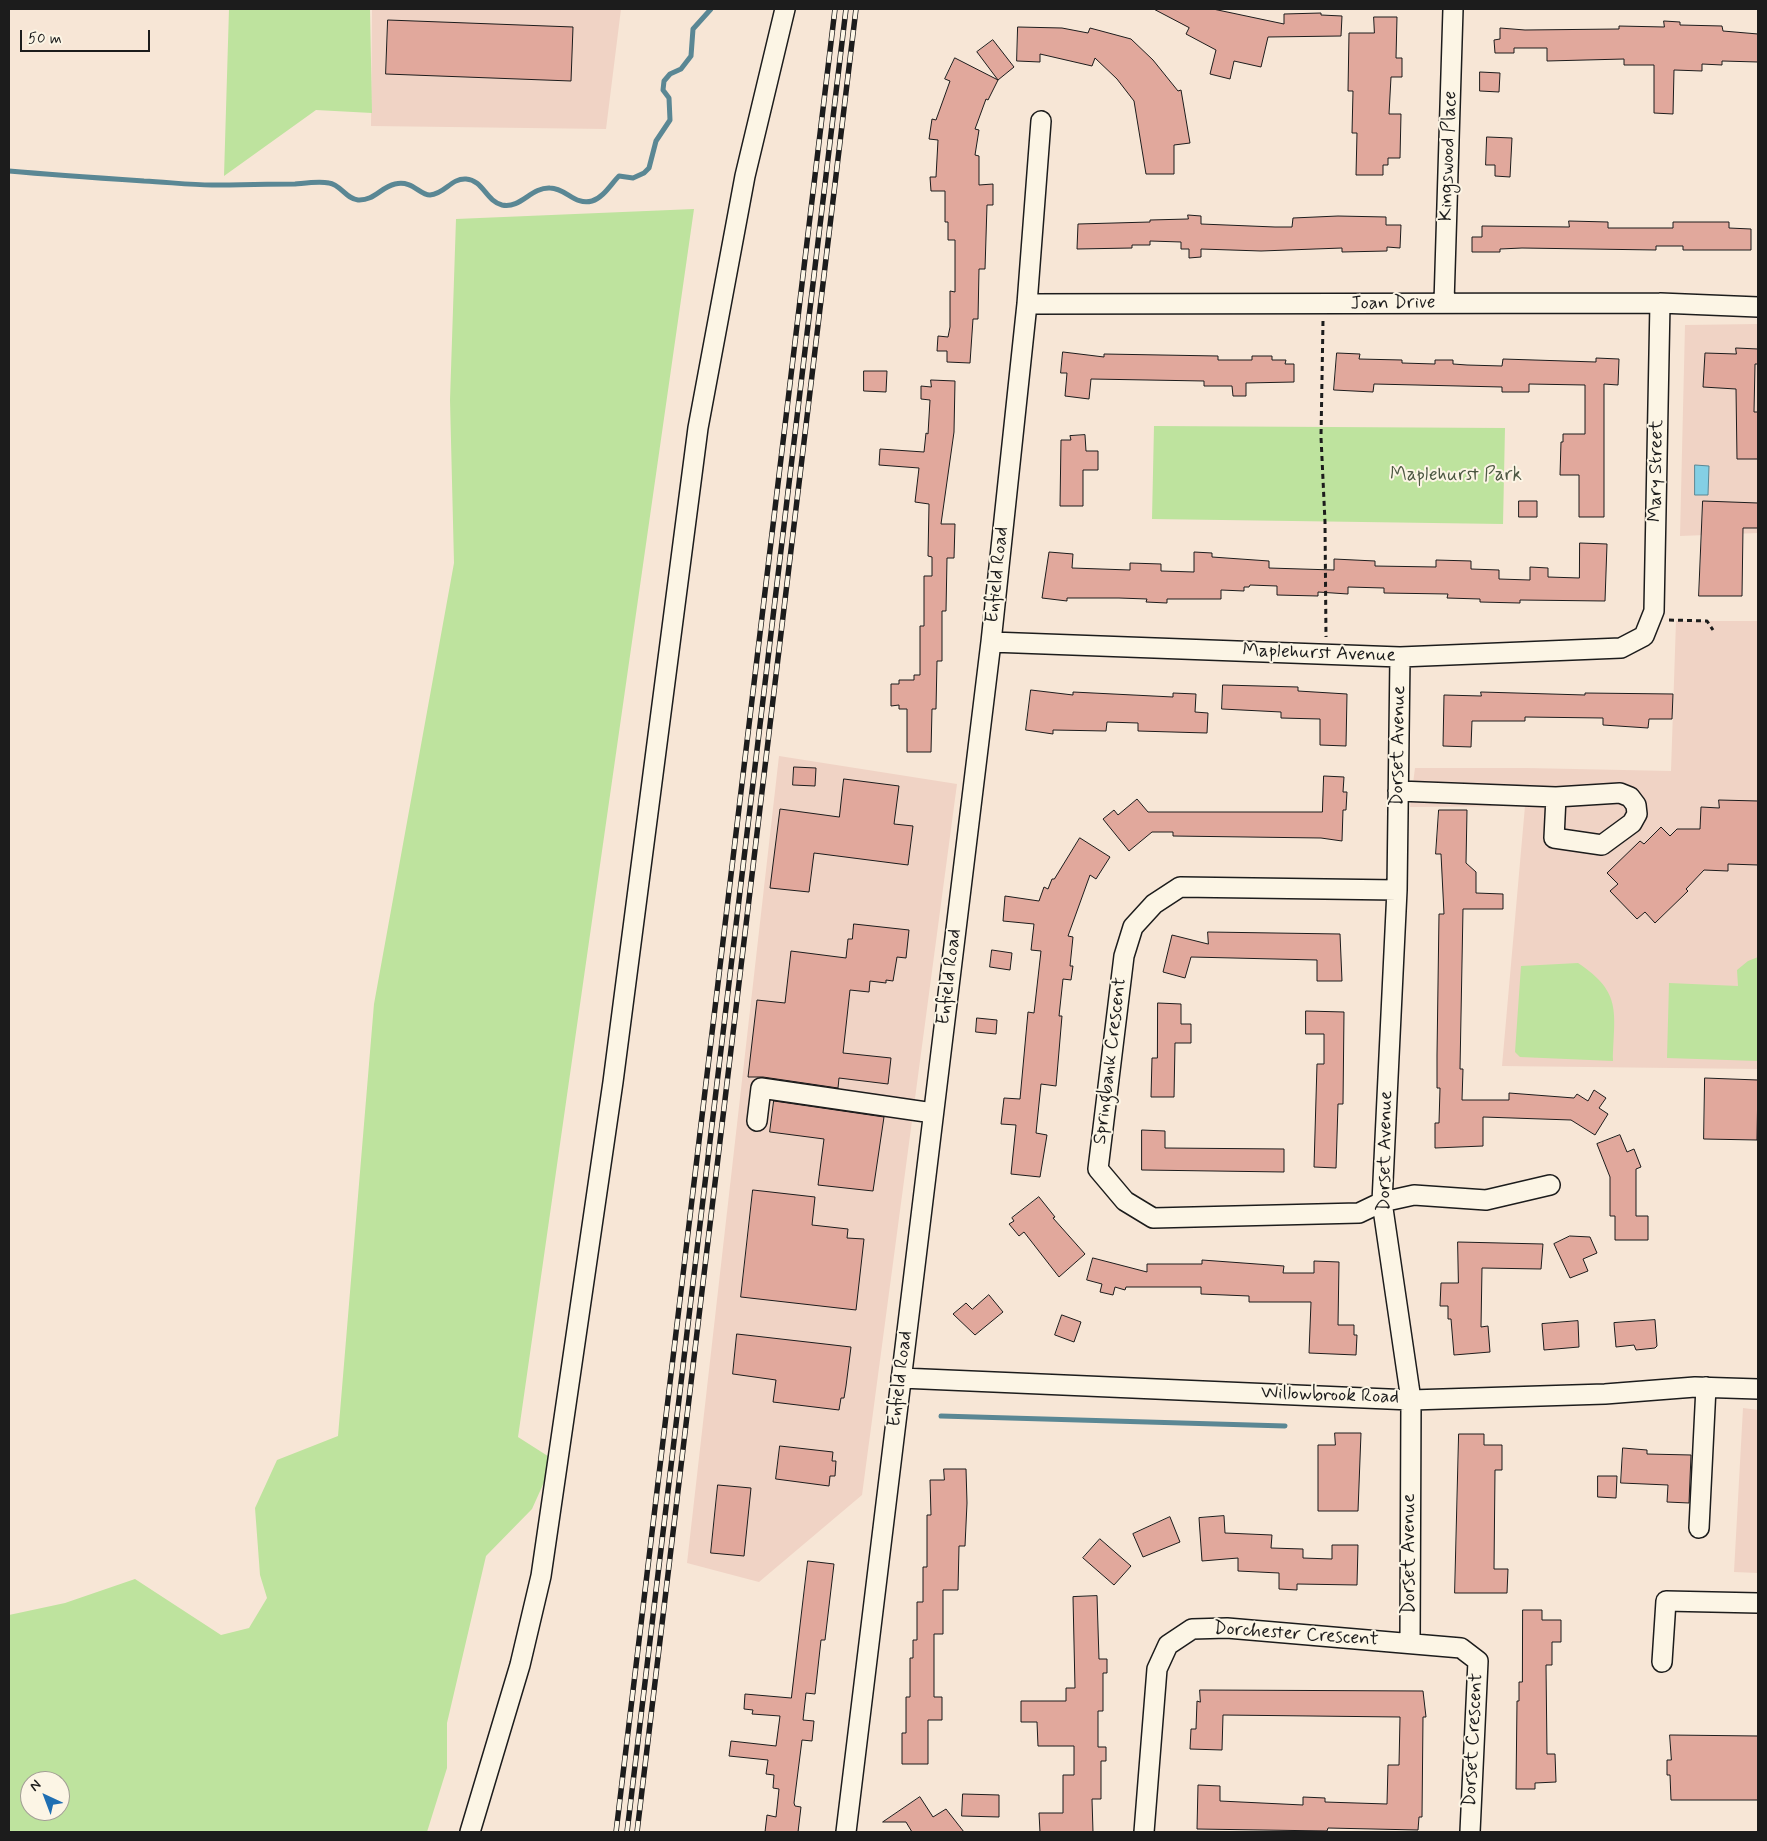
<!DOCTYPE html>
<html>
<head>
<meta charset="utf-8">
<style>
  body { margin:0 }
  #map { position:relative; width:1767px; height:1841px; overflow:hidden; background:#f7e6d6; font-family:Mynerve,sans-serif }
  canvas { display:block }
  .frame { position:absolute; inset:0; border:10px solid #1c1c1c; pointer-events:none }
  .north { position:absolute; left:20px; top:1771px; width:50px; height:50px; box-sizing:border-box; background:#fcf5e5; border:1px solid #a29e95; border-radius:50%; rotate:317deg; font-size:14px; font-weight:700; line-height:20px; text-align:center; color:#1c1c1c }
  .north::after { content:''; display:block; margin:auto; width:18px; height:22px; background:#1f6fb2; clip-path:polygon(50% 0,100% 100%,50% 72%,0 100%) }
  .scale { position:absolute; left:20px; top:30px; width:130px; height:22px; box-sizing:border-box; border:2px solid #1c1c1c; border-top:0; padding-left:6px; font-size:15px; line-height:18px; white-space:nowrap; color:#1c1c1c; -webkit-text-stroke:4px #fcf5e5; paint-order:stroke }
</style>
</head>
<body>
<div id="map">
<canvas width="1767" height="1841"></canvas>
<div class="frame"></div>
<div class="north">N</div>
<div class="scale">50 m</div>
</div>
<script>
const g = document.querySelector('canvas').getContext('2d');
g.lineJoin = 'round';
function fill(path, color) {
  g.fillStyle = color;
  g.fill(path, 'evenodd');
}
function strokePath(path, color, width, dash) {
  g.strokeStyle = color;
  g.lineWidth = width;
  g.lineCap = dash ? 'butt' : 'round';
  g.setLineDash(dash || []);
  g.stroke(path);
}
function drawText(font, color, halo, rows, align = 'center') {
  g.font = font + ' Mynerve,sans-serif';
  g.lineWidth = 4;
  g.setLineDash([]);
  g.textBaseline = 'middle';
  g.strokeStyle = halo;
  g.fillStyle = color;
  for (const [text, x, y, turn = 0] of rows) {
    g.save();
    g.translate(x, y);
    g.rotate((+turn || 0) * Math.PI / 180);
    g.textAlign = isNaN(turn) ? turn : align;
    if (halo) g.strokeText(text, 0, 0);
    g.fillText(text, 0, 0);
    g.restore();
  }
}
fill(new Path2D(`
  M372,9H621L606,129L371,126Z
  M1758,324V533L1680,536L1685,325Z
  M1676,621H1758V1069L1502,1066L1525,806L1410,807L1415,768H1527L1671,771Z
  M779,756L957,784L862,1495L759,1582L687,1563Z
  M1743,1408L1758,1410V1573L1734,1572Z`), '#f0d3c5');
fill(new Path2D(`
  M229,9H370L372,113L316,110L224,176Z
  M694,209L518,1437L554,1460L532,1509L486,1556L447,1723V1768L427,1832H9V1615L65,1603L135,1579L221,1635L249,1628L267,1598L260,1575L255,1508L277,1460L338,1436L374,1004L454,563L450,400L456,219ZM30,1781H60V1811H30Z
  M1154,426L1505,428L1503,524L1152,519Z
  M1758,957V1061L1667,1058L1669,983L1738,986L1737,970L1748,961Z
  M1578,963C1623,993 1614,1012 1613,1061L1520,1057L1515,1052L1521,966Z`), '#bee39e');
const water = new Path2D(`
  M1695,465L1709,466L1708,495H1695Z`);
fill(water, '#84cfe4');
strokePath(water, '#5a8794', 1);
strokePath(new Path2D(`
  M9,171C54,175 99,178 144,181C167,182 190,185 212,185C240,185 268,184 295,184C306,183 319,181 329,183C340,184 346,199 358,200C374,201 381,187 395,184C413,180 419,195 430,195C445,194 451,178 466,179C483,180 486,201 502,205C521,209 531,187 550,188C566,188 575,206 592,201C603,198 611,184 619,176L633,178L644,173L649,168L656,141L670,120L669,98L663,90L664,81L670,74L681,69L691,56L693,29L711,9
  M941,1416L1285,1426`), '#5a8794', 5);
const building = new Path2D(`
  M1154,9H1213L1284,24V14L1321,13V15L1342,16L1341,36L1268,37L1261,67L1234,61L1230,79L1210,74L1216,50L1186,34L1189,28Z
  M1374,17H1397L1396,58H1402V77H1391L1389,114H1401L1400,158H1388V165H1383V175H1356L1357,133H1352L1353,91H1348L1349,33H1374Z
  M388,20L573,27L571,81L386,74Z
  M1664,21L1680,22V25L1722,26L1723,31L1758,34V62L1722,61V65L1702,64V71L1674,70L1673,114L1654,113V65H1624V59L1547,61V48H1514V53H1495L1494,40L1500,39V28L1525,30L1619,29V26L1664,27Z
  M1018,27L1062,28L1088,33L1090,28L1131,39L1153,60L1178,91L1181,90L1190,143L1174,145V174H1146L1134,101L1117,79L1095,58L1092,66L1040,54V62L1017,61Z
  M993,40L1014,67L998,80L977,52Z
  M955,58L998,80L988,100L986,99L975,129L979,130L975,155L979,156V185L993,184V205H987L985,269H979L978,319H973L970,363L947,362V351H937L938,336L948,337L950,327V291L955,292V240H948V222H945V191H931L930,177H936L938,140L929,139L932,119L936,120L950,81L945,79Z
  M1480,72L1500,73L1499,92L1480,91Z
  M1487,137L1512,138L1510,177L1495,176V165H1486Z
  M1188,215L1201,216V224L1275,227H1292L1293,218L1338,216L1386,217V225H1401L1400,248L1387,247V251L1342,252V248L1261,251L1201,249V257L1189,258V249H1181V242L1150,241V245H1132V248L1077,249L1078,224L1150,222V220L1188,219Z
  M1569,221L1608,222V228H1673V222H1729V228L1751,229V250H1683V246H1656V250L1522,248L1500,249V252H1472V237H1482V226L1569,227Z
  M1736,348L1758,349V364H1755L1754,412H1758V459H1737L1736,389L1703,387L1705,353L1736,354Z
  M1063,352L1104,357V354L1218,356V360H1252V356H1272V360H1286L1285,364H1294V382L1246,383V396H1233L1232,386H1204V381L1091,379L1089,399L1065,396L1067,373H1061Z
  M1337,353L1360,354L1359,359L1402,360V363L1435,364V360H1453V364L1467,365L1502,366L1503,359L1596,362V358L1619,359L1618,385L1604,384V517H1579V475H1560L1561,442H1563V434H1585V385L1529,384V392H1502V387L1374,384L1373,392L1334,390Z
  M864,371H887L886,392L864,391Z
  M931,380L955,381L954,432L941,524H955L954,558H947L946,611H942V661H937L936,709H932L931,752H907V709H899V705L891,706V684H899V680H914V675H920V626H924V576H932V557L928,556L929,504L915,502L919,468L879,465L880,449L924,452L926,433L928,434L930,400L921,399V386L931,387Z
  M1085,435L1086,451H1098V470H1083V506H1060L1061,440H1071L1070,436Z
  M1519,501H1537V517H1519Z
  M1703,501L1758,503V528H1743L1742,596H1699Z
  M1580,543L1607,544L1605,601L1520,600V603L1480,602V599L1447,598L1448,594L1384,593V588L1348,587V594L1318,592V596L1277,595V586L1250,585L1249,587H1244V591L1221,590V599H1167V603L1146,602L1147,599L1119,598H1067V601L1042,598L1049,552L1073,554L1072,568L1130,570V563L1161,564V571L1194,572V552L1212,553V557L1269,561V568L1334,570V559L1375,561V566L1436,567V560L1471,561V569L1499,570V579L1530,580V567L1548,568V577L1579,578Z
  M1223,685L1298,687V691L1347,694L1346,746L1320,745V719L1281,718V712L1222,709Z
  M1031,690L1073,695V692L1173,697V693L1196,694L1195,712L1208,713L1207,733L1138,731V723L1107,722L1106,731L1053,730V734L1026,730Z
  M1481,692L1585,695V693L1673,694L1672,719H1649L1648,728L1603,725V718L1525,717V721H1472L1471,747L1443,746L1444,695L1481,696Z
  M794,767L816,768L815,786L793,785Z
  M1324,776L1344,777L1343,792H1347L1346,810H1343L1342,841L1321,838L1173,836V832H1152L1129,851L1103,819L1114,810L1118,815L1137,799L1148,812H1322Z
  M844,779L899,786L894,824L913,826L908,865L814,853L809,892L770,888L780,809L839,817Z
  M1719,800L1758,801V865L1728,864V871L1704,870L1686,889L1688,891L1655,923L1645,912L1637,919L1610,891L1618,884L1607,873L1640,841L1644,844L1661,827L1670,836L1677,829H1700L1701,807L1719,808Z
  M1439,810H1467L1466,863L1476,872V893L1503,894V909H1463L1460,1069H1463L1462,1100H1509V1093L1574,1098L1577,1094L1588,1101L1594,1090L1606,1098L1599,1108L1608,1114L1595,1135L1571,1120L1483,1117V1146L1435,1148V1123H1439L1440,1088H1437V1055L1439,914H1444L1441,854H1436Z
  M1080,838L1110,857L1096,879L1090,875L1068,936L1073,937L1070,966H1073L1071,980L1063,979L1059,1016H1062L1056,1086L1041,1084L1036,1133L1047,1135L1040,1177L1011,1174L1016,1125L1001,1124L1004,1098L1020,1099L1028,1012L1034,1013L1041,951L1031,950L1034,924L1003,921L1005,896L1039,901L1044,887L1048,889L1052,879H1054Z
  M854,924L909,930L906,958L897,957L893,981L886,980V983L870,981L869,992L850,990L843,1053L891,1058L888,1084L839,1078L838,1088L763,1077H748L757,1000L785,1003L791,951L846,958L848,939H852Z
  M1208,932L1340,934L1342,981H1317V960L1191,957L1185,978L1163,972L1172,935L1208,944Z
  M992,950L1012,953L1010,970L990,967Z
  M1158,1003L1181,1004V1024H1191V1043H1175L1174,1097H1151L1152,1058H1157Z
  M1306,1011L1344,1012L1343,1104H1338L1336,1168L1314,1167L1317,1064H1324V1034H1306Z
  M977,1018L997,1020L996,1034L976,1032Z
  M1705,1078L1758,1080L1757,1140L1704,1139Z
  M774,1101L884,1117L873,1191L818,1185L824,1139L770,1132Z
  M1142,1130L1165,1131V1148L1284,1149V1172L1142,1170Z
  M1620,1135L1627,1152L1634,1149L1641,1167L1636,1169V1216H1648V1240H1615V1216H1610V1177L1597,1144Z
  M753,1190L815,1197L812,1225L848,1229L847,1238L864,1239L856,1310L741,1297Z
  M1039,1197L1055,1217L1053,1218L1085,1254L1059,1277L1024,1232L1019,1236L1009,1224L1014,1221L1012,1218Z
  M1570,1236L1590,1237L1597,1253L1583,1259L1588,1271L1570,1278L1554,1244Z
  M1458,1242L1543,1244L1541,1269L1482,1268L1481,1327L1488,1326L1490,1352L1454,1355L1451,1319H1448V1306H1440L1441,1283H1458Z
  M1093,1258L1147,1272V1264H1202V1260L1284,1266L1283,1273H1314V1261L1339,1262L1338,1325H1354V1335H1357L1356,1355L1309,1353L1311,1302H1249V1296L1201,1294V1287H1126L1125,1290L1115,1287L1113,1295L1100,1292L1102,1284L1087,1280Z
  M989,1295L1003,1312L975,1335L953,1314L966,1303L972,1309Z
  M1062,1315L1081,1322L1074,1342L1055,1335Z
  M1655,1320L1657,1346L1655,1348L1636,1350L1634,1345L1616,1347L1614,1323Z
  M1578,1321L1579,1347L1544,1350L1542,1324Z
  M737,1334L851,1347L846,1386L844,1398H841L839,1410L773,1402L776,1380L733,1374Z
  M1335,1433H1361L1358,1511H1318V1445H1335Z
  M1459,1434H1484V1445H1502V1470H1495L1494,1569H1508L1507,1593H1455Z
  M780,1446L833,1452L832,1461H836L835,1476H830L829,1486L776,1479Z
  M1623,1448L1647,1450V1454L1691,1455L1689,1503L1667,1502L1668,1485L1621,1483Z
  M944,1469H966L967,1503L965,1546H959L958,1590H943V1634H934V1697H942V1720H928V1764H902V1733H906V1697H910V1658H913V1640H917V1602H923V1567H927V1515H931L930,1480H944Z
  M1598,1476H1617L1616,1498L1598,1497Z
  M718,1485L751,1488L744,1556L711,1553Z
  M1224,1516L1225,1533L1272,1535L1271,1548L1303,1549V1558L1332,1559V1545H1358L1357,1585L1297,1584V1590L1279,1589V1573L1238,1571V1558L1202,1561L1199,1518Z
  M1170,1517L1180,1542L1143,1557L1133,1534Z
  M1100,1539L1131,1566L1114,1585L1083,1558Z
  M808,1561L834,1564L825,1640H821L815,1694L806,1693L803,1720L814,1721L812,1741L802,1740L794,1803L795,1806L801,1807L798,1832H765L767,1815L776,1817L779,1789L773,1788L774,1775L766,1774L768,1760L729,1756L731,1741L776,1746L780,1716L752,1714L753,1710L744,1709L745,1694L791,1698Z
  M1097,1596L1099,1659H1107V1673H1103V1711H1098V1747H1106V1761H1101V1799H1092L1093,1832H1040L1039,1813H1063V1775H1074V1746H1038L1037,1722H1021V1701H1066V1688H1075L1073,1597Z
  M1523,1610H1542V1620H1561V1642H1552V1665H1546L1547,1754H1555L1556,1782L1535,1783V1789H1516L1517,1701H1519V1682H1522Z
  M1200,1690L1423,1691L1426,1717H1423L1422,1817H1419L1418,1830L1328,1828L1327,1831L1197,1829L1198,1785L1220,1786V1801L1303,1805V1797L1325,1798V1802L1387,1804L1388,1765H1399L1400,1717L1223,1715L1222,1750L1190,1749L1191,1729H1196L1197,1701L1200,1702Z
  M1670,1735L1758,1736V1800H1671L1670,1775H1667V1760H1671Z
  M963,1794L999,1795V1817L962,1816Z
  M920,1797L933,1817L946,1809L964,1832H912L906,1822H883Z`);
fill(building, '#e1a89c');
strokePath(building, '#1c1c1c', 1);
const minor = new Path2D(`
  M1444,303L1453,9
  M1027,304L1660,303L1758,307
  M991,642L1400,657L1621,648L1644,636L1654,611L1660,303
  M1400,657L1397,890L1382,1202L1411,1400L1410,1643
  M1398,791L1556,797L1620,793L1630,797L1636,805L1637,814L1632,823L1602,845L1554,838L1556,797
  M1397,890L1180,887L1154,904L1133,927L1124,956L1098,1169L1125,1201L1153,1218L1359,1213L1382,1202L1414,1195L1486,1200L1550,1185
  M757,1121L761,1088L933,1113
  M901,1378L1411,1400L1605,1394L1695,1387L1758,1389
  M1699,1528L1706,1387
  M1662,1662L1666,1601L1758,1603
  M470,1832L520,1665L541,1576L613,1082L698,428L745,176L785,9
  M846,1832L991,642L1027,304L1041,121
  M1144,1832L1157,1669L1168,1645L1192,1629L1227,1628L1461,1648L1478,1661L1470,1832`);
strokePath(minor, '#1c1c1c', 22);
strokePath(new Path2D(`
  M1323,321L1321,437L1325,522L1326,637
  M1669,620L1707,621L1713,630`), '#1c1c1c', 3, [5, 4]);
strokePath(minor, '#fcf5e5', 19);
const rail = new Path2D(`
  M616,1832L835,9
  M627,1832L846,9
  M637,1832L856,9`);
strokePath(rail, '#1c1c1c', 5.5);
strokePath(rail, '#fcf5e5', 4, [11]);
drawText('19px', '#1c1c1c', '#fcf5e5', [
  ["Kingswood Place",1449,156,-88],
  ["Joan Drive",1393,304,-1],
  ["Mary Street",1657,471,-89],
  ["Enfield Road",998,575,-84],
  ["Maplehurst Avenue",1319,654,2],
  ["Dorset Avenue",1399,746,-89],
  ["Enfield Road",950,977,-83],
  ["Springbank Crescent",1111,1061,-83],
  ["Dorset Avenue",1386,1151,-89],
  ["Enfield Road",901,1379,-83],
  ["Willowbrook Road",1330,1396,2],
  ["Dorset Avenue",1410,1554,-90],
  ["Dorchester Crescent",1296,1635,4],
  ["Dorset Crescent",1474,1740,-87]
]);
drawText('19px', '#4d5843', '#fcf5e5', [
  ["Maplehurst Park",1456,476]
]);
</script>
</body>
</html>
